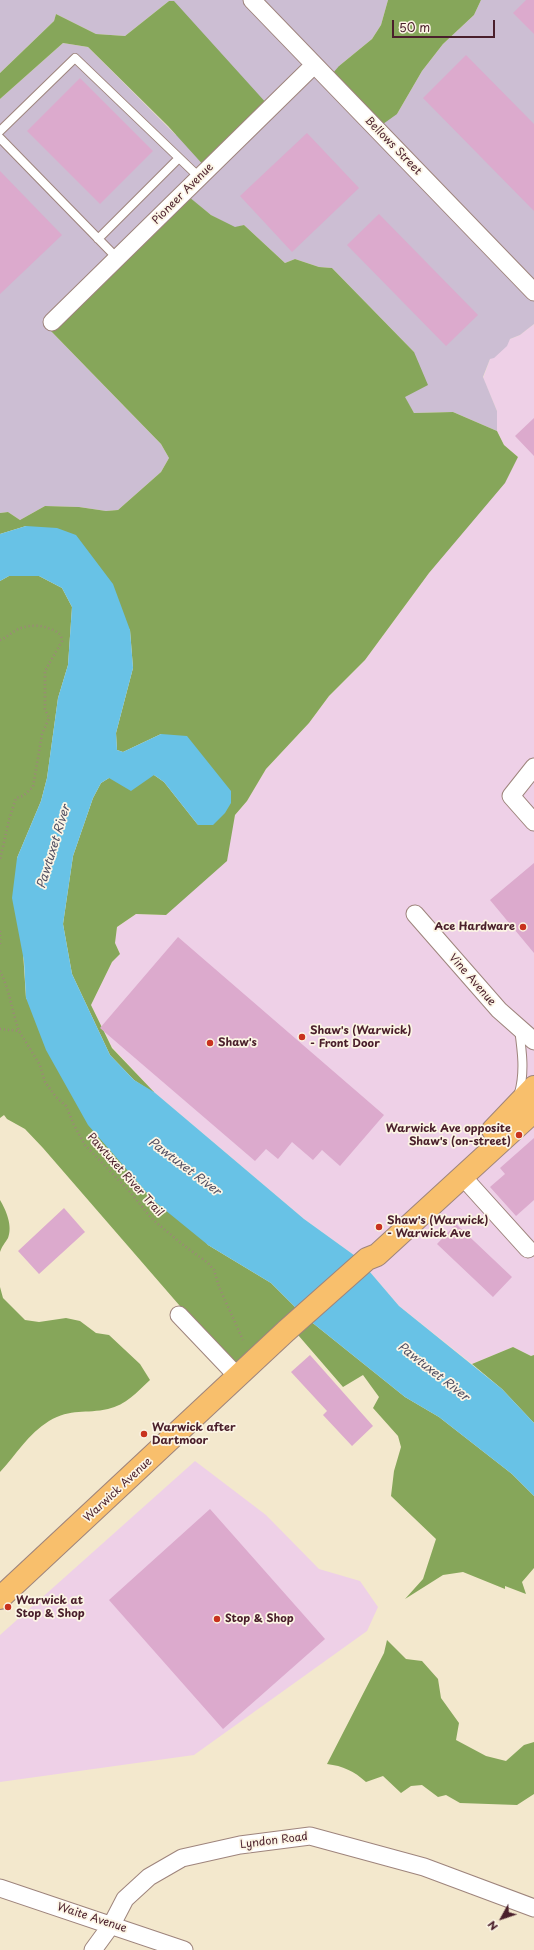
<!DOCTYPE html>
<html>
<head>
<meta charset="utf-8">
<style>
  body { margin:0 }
  #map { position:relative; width:534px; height:1950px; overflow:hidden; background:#f3e8cd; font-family:"Playpen Sans",sans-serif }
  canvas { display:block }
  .north { position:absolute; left:482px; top:1898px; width:40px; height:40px; -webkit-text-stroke:3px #fcf5e5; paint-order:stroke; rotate:230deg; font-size:11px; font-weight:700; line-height:16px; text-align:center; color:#4a1f2b }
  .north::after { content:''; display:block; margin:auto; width:14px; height:18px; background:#4a1f2b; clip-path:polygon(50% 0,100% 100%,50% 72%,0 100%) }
  .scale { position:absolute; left:392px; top:20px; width:103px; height:18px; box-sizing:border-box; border:2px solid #4a1f2b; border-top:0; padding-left:5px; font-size:12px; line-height:14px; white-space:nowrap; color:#4a1f2b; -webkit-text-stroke:3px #fcf5e5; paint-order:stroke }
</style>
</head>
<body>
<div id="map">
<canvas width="534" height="1950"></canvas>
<div class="north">N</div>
<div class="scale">50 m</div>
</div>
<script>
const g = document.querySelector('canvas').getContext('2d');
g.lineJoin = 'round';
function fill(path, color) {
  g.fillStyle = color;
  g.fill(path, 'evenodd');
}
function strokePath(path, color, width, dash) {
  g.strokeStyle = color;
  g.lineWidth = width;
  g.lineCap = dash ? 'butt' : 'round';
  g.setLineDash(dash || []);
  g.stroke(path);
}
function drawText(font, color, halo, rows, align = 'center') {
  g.font = font + ' "Playpen Sans",sans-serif';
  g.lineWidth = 3.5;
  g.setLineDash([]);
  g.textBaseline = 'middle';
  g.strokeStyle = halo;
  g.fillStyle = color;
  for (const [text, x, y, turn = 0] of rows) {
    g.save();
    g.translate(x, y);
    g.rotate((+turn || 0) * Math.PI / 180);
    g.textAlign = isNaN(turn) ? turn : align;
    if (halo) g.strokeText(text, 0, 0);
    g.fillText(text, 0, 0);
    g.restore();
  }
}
fill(new Path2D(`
  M534,324V1355L531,1356L513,1347L472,1364L399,1306L358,1258L304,1219L154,1092L112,1047L91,1005L112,962L120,954L115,943L117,927L136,914L166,915L230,836L235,815L247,801L266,769L309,723L329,696L365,660L429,573L518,457L504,445L497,431V411L483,378L490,359L510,339L520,335Z
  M195,1461L266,1515L319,1569L360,1581L378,1607L367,1631L194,1755L0,1782V1635Z`), '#eed0e7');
fill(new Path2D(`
  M0,0H388L381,25L372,39L339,66L397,114L422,71L443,44L474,15L481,0H534V324L520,335L510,339L507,346L494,358L490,359L483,377L497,411V431L453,412L414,413L404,397L414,352L332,268L319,267L295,259L285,263L244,225L235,228L211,215L183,193L48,328L161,444L169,458L161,472L118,510L106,511L79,507L45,506L20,520L8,512L0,513V99L63,43L88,47L176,135L174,1H169L125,36L96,34L56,14L54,21L0,73Z`), '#ccbed3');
fill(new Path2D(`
  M388,0H481L474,15L443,44L422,71L397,114L376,129L327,80L339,66L372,39L381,25Z
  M169,1H174L268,105L206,168L168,126L88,47L63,43L0,99V73L54,21L56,14L96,34L125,36Z
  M183,192L211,215L235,227L244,225L285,263L295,259L319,267L332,268L414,352L428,385L405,397L414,413L453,412L497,431L504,445L518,457L505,483L429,573L365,660L329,696L309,723L266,769L247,801L235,815L227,861L166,915L136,914L117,927L115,943L120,954L112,962L91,1005L112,1048L154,1092H152L134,1080L110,1055L72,974L63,924L73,856L93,798L101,783L109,778L154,775L164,782L198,825L161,734L123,752L117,750L116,733L133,668L130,630L26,526L0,534V513L8,512L20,520L45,506L79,507L106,511L118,510L161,472L169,458L161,444L48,328Z
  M9,576H39L62,588L72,607L68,665L58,698L47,778L41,801L17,858L26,998L208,1245L271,1283L304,1316L405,1397L439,1417L512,1474L534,1496V1568L522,1582L526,1594L505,1586V1589L463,1572L443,1575L405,1599L423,1579L436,1539L391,1496L394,1471L401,1447L398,1436L373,1408L379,1397L363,1375L343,1387L292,1328L238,1373L43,1148L25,1129L7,1119L4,1115L0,1118V581Z
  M0,1200C6,1210 13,1226 8,1238C5,1243 2,1246 0,1252Z
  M0,1287L3,1298L25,1320L39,1322L66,1318L80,1321L96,1333L109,1335L140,1364L150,1380C137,1392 126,1405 108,1409C86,1414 71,1408 49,1421C28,1434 16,1455 0,1472Z
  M513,1347L531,1356L534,1355V1423L502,1389L472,1364Z
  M387,1640L406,1659L422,1661L438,1679L441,1698L459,1723L456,1740L486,1756L506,1761L524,1745L534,1742V1794L517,1805L460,1803L446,1795L438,1797L422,1785L411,1786L401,1793L383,1776L366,1782C354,1771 343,1766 327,1764L384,1653Z`), '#86a65a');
fill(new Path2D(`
  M26,526L57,528L76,535L113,584L130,630L133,668L116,733L117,750L123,752L161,734L187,736L231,791V803L225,813L213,825H198L164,782L154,775L131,791L109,778L101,783L93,798L73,856L63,924L72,974L110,1055L134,1080L154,1092L304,1219L358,1258L399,1306L502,1389L534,1423V1496L512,1474L439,1417L405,1397L304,1316L271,1283L208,1245L154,1201L88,1125L46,1050L26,998L24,961L12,898L17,858L41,801L47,778L58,698L68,665L72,607L62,588L39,576H9L0,581V534Z`), '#68c2e6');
fill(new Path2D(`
  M526,0H534V34L513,13Z
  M466,55L534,124V211L423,98Z
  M80,78L153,151L100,204L27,131Z
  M307,133L359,188L292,252L240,196Z
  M0,171L62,235L0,294Z
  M379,214L478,315L446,346L347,245Z
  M534,418V456L515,436Z
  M534,863V953L490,900Z
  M178,937L384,1115L340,1166L322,1150L313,1160L292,1142L278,1159L266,1149L255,1161L100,1028Z
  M534,1138V1200L516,1216L490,1187L505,1174L500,1168Z
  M64,1208L85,1232L39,1274L18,1251Z
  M456,1224L512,1277L493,1297L437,1244Z
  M310,1355L373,1426L352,1446L323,1415L327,1411L291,1372Z
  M210,1509L325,1639L223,1729L109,1600Z`), '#dcaacd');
const lane = new Path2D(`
  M0,131L75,58L199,177
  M0,138L117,258
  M98,239L179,158
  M519,1029C522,1051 525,1072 519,1093`);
const street = new Path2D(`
  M252,0L534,292
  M52,322L314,65
  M534,767L511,796L534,822
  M415,914L499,1010L534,1041
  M463,1177L528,1249
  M179,1315L238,1377
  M0,1888L184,1950
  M93,1950L112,1924L125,1899L149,1877L182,1858L240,1845L310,1836L424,1867L534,1908`);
const primary = new Path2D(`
  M493,1130L534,1087
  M0,1598L286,1331L367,1259L377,1255L534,1111`);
strokePath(lane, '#9e847c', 10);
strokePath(street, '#9e847c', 19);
strokePath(primary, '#9e847c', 24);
strokePath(new Path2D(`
  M0,640C5,638 9,635 13,632C25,624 41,624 53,630C58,632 62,635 62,641L45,671V709L49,718L42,734L33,787L23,796L16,798L9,820L0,860
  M0,931V947
  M0,971C9,988 12,1011 19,1031
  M0,1029L19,1031L40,1065L45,1082L56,1097L66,1106L74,1125L85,1145L131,1193L152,1219L182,1244L208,1263L214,1270L219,1287L243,1340`), '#9e847c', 2.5, [1, 3]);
strokePath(lane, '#fff', 8);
strokePath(street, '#fff', 17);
strokePath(primary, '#f8bf6c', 22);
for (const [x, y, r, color] of [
  [523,927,4,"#c8321e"],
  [302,1037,4,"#c8321e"],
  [210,1043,4,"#c8321e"],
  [519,1135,4,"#c8321e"],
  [379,1227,4,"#c8321e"],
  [144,1434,4,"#c8321e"],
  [8,1607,4,"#c8321e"],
  [217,1619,4,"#c8321e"]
]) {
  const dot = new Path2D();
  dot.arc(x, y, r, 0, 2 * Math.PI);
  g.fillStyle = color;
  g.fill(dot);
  strokePath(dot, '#fcf5e5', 1.5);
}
drawText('11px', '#4a1f2b', '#fcf5e5', [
  ["Bellows Street",393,146,46],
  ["Pioneer Avenue",183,194,-45],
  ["Vine Avenue",472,980,49],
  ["Pawtuxet River Trail",125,1175,48],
  ["Warwick Avenue",118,1490,-43],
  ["Lyndon Road",274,1841,-7],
  ["Waite Avenue",92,1918,18]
]);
drawText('bold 11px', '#4a1f2b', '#fcf5e5', [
  ["Ace Hardware",515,927,"right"],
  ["Shaw's (Warwick)",310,1031],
  ["- Front Door",310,1044],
  ["Shaw's",218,1043],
  ["Warwick Ave opposite",511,1129,"right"],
  ["Shaw's (on-street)",511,1142,"right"],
  ["Shaw's (Warwick)",387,1221],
  ["- Warwick Ave",387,1234],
  ["Warwick after",152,1428],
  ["Dartmoor",152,1441],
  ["Warwick at",16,1601],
  ["Stop & Shop",16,1614],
  ["Stop & Shop",225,1619]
], 'left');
drawText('italic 12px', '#535063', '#fcf5e5', [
  ["Pawtuxet River",54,847,-73],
  ["Pawtuxet River",184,1167,37],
  ["Pawtuxet River",433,1372,38]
]);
</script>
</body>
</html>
